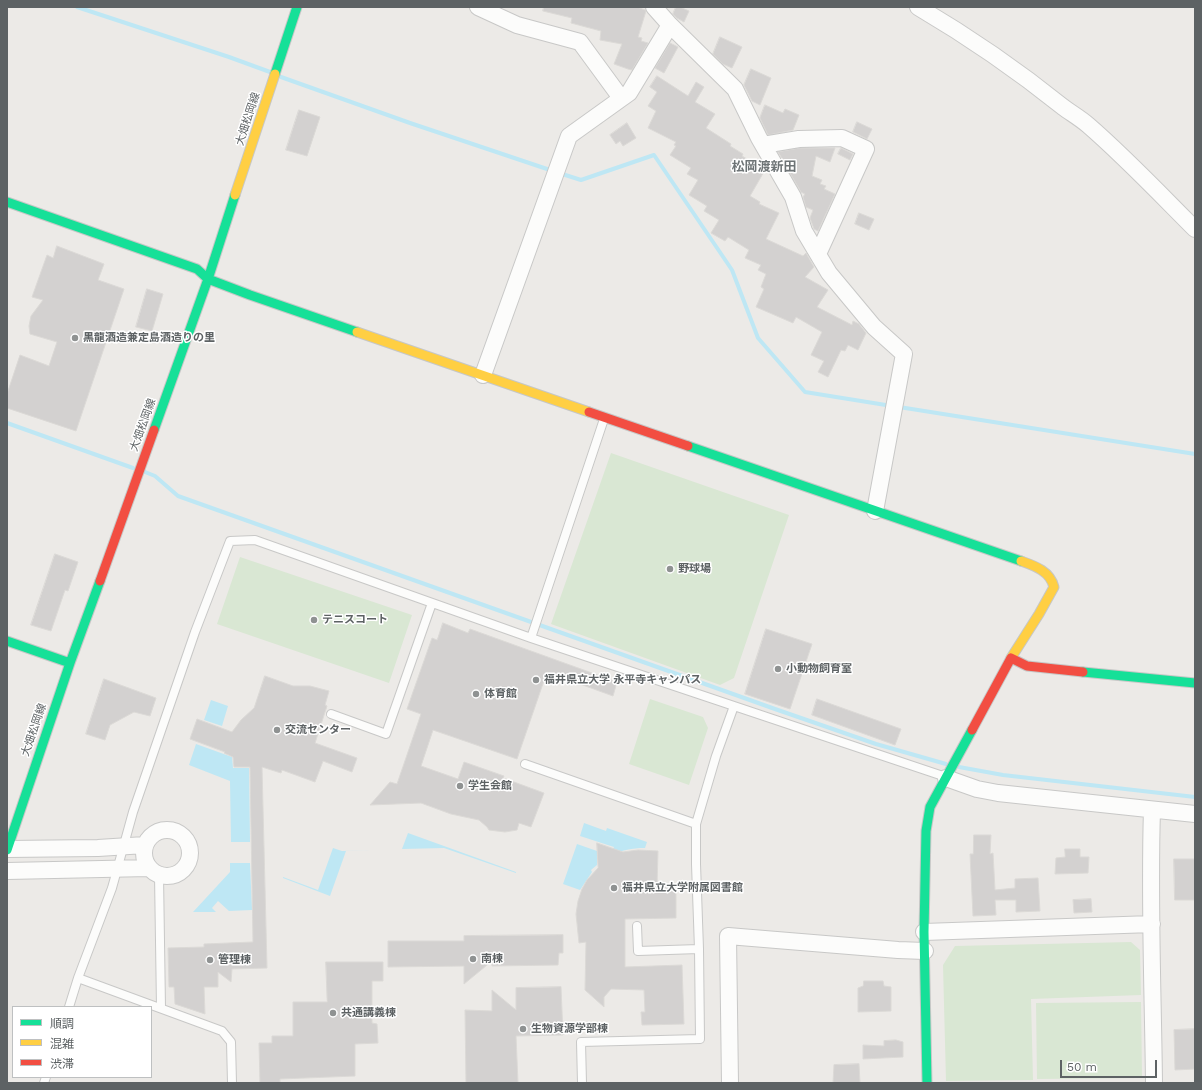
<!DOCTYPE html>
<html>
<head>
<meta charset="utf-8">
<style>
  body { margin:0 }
  #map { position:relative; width:1202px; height:1090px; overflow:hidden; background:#eceae7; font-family:"Work Sans","Noto Sans JP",sans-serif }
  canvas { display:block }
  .frame { position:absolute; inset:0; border:8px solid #5d6264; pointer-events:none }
  .legend { position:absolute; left:12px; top:1006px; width:140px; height:72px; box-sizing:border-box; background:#fff; border:1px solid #bec0c1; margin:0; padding:5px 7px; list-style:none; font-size:12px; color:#5d6264 }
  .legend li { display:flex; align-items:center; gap:8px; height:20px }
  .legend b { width:20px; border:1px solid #bec0c1 }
  .scale { position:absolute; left:1060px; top:1060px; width:97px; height:18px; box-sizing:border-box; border:2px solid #5d6264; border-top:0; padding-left:5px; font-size:12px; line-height:14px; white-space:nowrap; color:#5d6264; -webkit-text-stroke:3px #fff; paint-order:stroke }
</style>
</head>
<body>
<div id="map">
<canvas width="1202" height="1090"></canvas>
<div class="frame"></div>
<ul class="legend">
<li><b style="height:5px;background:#16e098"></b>順調</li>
<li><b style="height:5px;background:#ffcf43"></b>混雑</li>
<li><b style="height:5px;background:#f24e42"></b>渋滞</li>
</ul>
<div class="scale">50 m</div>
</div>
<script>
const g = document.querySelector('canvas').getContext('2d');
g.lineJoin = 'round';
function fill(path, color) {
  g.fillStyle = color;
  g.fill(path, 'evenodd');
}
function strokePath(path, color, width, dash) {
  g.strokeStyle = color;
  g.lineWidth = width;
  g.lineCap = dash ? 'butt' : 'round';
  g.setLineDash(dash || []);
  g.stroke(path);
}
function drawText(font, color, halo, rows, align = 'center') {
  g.font = font + ' "Work Sans","Noto Sans JP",sans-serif';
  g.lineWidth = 3;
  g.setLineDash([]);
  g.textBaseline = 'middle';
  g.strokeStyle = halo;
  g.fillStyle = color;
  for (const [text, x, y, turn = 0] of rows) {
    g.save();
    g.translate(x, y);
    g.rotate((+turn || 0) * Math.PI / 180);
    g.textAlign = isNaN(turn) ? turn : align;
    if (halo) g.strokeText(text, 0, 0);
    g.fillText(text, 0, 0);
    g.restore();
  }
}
fill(new Path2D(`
  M611,453L789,515L734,678L720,685L551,624Z
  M240,557L412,615L389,683L217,624Z
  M650,699L703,717L708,728L689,785L629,764Z
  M1131,942L1140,950L1141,995L1031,999L1033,1080L946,1081L943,965L955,946Z
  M1141,1002L1142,1078L1037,1079L1036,1003Z`), '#d9e7d3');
fill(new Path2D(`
  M211,700L228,706L222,726L204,720Z
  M196,744L232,757L233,768H249L250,842H231L230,781L189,765Z
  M584,823L606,831L607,828L647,842L645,848C632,848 622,850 610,856L614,847L580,836Z
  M408,833L516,872V873L444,848L402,849Z
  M577,844L597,851V865L591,870L592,872L580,890L563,884Z
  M333,848L342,851L378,850L346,851L330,896L283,878V877L318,890Z
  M230,863H250L252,910L229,911L218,901L212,908L216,912H193L230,872Z`), '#bee7f4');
strokePath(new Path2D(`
  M77,7L229,57L270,72
  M281,77L410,123L553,171
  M559,173L581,180L654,155L732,270L758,338L805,392L892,406
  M899,407L1195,454
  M7,423L133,468
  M145,472L155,476L178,496L775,709L876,744L946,764
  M959,767L1003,775L1195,797`), '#bee7f4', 4);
const building = new Path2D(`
  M544,7H637L645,10L646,11L638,37L642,38L641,41L648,43L632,70L628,69L614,64L622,44L600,40L601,31L571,23L572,18L543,11Z
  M676,7H680L689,11L684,22L677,18L673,14Z
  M720,37L742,47L732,68L723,64L713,54Z
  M670,43L678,47L664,73L655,68Z
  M751,69L771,78L760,105L752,101L744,85Z
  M657,76L688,96L696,82L704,87L695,102L715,114L706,128L731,144L730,146L743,154L742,156L765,170L750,196L760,202L759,204L779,213L766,239L803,256L806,253L814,267L805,277L828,290L817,307L852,325L853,321L859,324L866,333L858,350L848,345L845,351L841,350L828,377L818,372L824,361L811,355L822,332L796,317L793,323L756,307L764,289L761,287L766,274L758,270L761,265L745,258L749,250L728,237L725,241L711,233L719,220L704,211L707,206L689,195L698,180L687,174L691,168L670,155L676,146L674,145L676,142L648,128L656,111L648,106L657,92L650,87Z
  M765,105L783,113L785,109L799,115L793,130L768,135L760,118Z
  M299,110L320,117L307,156L286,150Z
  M857,122L872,129L867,139L853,132Z
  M627,123L636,138L623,146L620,141L616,144L610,135Z
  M800,148H835L830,162L816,156L812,176L822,180L820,184L826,186L824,189L835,194L818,231L814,229L810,218L813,210L806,207L803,197L805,194L801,192L790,173L792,168L785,163L778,152Z
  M841,148L853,154L850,160L838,154Z
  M859,213L874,219L869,230L855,224Z
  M57,246L104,264L98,280L124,289L76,431L7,408V394L20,355L49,366L57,342L30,334L29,326L31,316L43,300L32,297L47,255L53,258Z
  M147,289L163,294L152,331L136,327Z
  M55,554L78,562L68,591L65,590L51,631L31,625Z
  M443,623L468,633L470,629L617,682L613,696L547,672L517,759L433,730L421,766L458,779L464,762L504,776L503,778L544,793L531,827L519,823L517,830L505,832L489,830L487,827L479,820L451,814L421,803L370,805L390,782L397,784L421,714L407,709L432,638L437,640Z
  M766,629L812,644L790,709L745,694Z
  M265,676L293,686H310L329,691L325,705L327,706L315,743L357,758L352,772L323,761L315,782L282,770L281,773L262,767L267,968L232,969L231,982L218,972V987H204L205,1014L175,1004L174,987H169L168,948L204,947V944L253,942L250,767H234L233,757L224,753L225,752L190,739L197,719L232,732L241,720L254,708Z
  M104,679L156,698L150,716L134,712L110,725L105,740L86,734Z
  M817,699L901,729L895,745L812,715Z
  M974,835H991L990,854L993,853L995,890L1015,888V879L1038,878L1040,911L1016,912V900H995L996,915L973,916L970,854H973Z
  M597,843L623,852L638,850L658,851L657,886H676V918L625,919V967L682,965L684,1024L642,1025L641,1012H645L644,990L611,989L604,997V1007L585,990L586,942L579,943L576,914L578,901L582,889L587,880L598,868Z
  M1065,849H1080V857H1089L1088,873L1055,874L1056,858L1065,857Z
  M1174,859H1195V900H1175Z
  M1091,899L1092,912L1074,913L1073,900Z
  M563,935V953H559L558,965L492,966V961L464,984V966L388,967V941H464V936Z
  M326,962H383V981H372V1023L377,1024L378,1043L355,1044V1076L280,1079V1083H260L259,1043H272V1036H293V1002H327Z
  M864,981H883L884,986L891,987V1011L858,1012V988L863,986Z
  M561,987L563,1035L516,1036L518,1083H466L465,1010L492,1011V990L516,1010V988Z
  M1195,1029V1069L1175,1070L1174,1030Z
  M896,1040L903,1042V1057L863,1059V1045L884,1046V1041Z
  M859,1064L860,1083H833L834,1065Z`);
fill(building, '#d3d1d0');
strokePath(building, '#dbd9d6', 1);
const lane = new Path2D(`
  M531,638L604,419
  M331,714L386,734L432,603
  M525,764L696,824
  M159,875L161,1008
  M637,926L638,951L699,949
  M78,978L222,1031L231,1042L232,1083
  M69,1007L78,978L112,888L133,812L195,632L230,541L255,540L531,638L946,777
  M44,1083L46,1077
  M582,1083L581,1042L700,1039L699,949L696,864V824L716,756L734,706`);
const street = new Path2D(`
  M478,7L517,25L580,42L621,98
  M654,7L670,25L735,89L759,138L793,197L804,231L829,273L874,327L904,354L875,511
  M918,7C969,37 1017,70 1063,107C1071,113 1080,118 1088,125C1125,157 1160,194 1195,229
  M763,145L799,139L842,138L866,149L818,254
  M483,375L569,136L629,93L670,25
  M946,778L977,789L998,793L1195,814
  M1152,810C1149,901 1153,992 1154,1083
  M144 853a23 23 0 1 1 46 0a23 23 0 1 1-46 0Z
  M7,849L98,848L145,845
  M7,871L149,868
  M924,932L1152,924
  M730,1083L728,936L898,950L925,951`);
const fast = new Path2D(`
  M275,74L297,7
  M7,202L197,269L208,279L250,295L357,332
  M154,430L208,279L235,195
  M688,446L1021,561
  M7,641L70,663
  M1083,672L1195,683
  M7,850L70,663L100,581
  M927,1083L924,932L926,831L930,807L972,730`);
const slow = new Path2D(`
  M235,195L275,74
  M357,332L589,412
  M1011,658L1039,614L1054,587C1050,571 1035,566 1021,561`);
const jam = new Path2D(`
  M589,412L688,446
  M100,581L154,430
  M972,730L1011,658L1027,666L1083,672`);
strokePath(lane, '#c8c8c7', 10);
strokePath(street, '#c8c8c7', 18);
strokePath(fast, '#c6c7c6', 11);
strokePath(slow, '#c6c7c6', 11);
strokePath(jam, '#c6c7c6', 11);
strokePath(lane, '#fcfcfb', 8);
strokePath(street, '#fcfcfb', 16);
strokePath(fast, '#16e098', 9);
strokePath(slow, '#ffcf43', 9);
strokePath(jam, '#f24e42', 9);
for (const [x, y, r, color] of [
  [75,338,4,"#8f9292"],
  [670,569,4,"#8f9292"],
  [314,620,4,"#8f9292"],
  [778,669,4,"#8f9292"],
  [536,680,4,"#8f9292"],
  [476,694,4,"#8f9292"],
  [277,730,4,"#8f9292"],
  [460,786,4,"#8f9292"],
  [614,888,4,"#8f9292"],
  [473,959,4,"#8f9292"],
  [210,960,4,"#8f9292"],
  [333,1013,4,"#8f9292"],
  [523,1029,4,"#8f9292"]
]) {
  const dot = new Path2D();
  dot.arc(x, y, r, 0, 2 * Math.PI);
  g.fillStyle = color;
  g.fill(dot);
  strokePath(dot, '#fff', 1.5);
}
drawText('11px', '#5d6264', '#fff', [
  ["大畑松岡線",248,119,-72],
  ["大畑松岡線",143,425,-70],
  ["大畑松岡線",34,730,-71]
]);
drawText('bold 11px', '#5d6264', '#fff', [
  ["黒龍酒造兼定島酒造りの里",83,338],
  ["野球場",678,569],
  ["テニスコート",322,620],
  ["小動物飼育室",786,669],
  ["福井県立大学 永平寺キャンパス",544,680],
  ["体育館",484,694],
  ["交流センター",285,730],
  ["学生会館",468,786],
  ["福井県立大学附属図書館",622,888],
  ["南棟",481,959],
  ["管理棟",218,960],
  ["共通講義棟",341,1013],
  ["生物資源学部棟",531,1029]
], 'left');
drawText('bold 13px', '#6e7476', '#fff', [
  ["松岡渡新田",764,167]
]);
</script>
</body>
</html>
